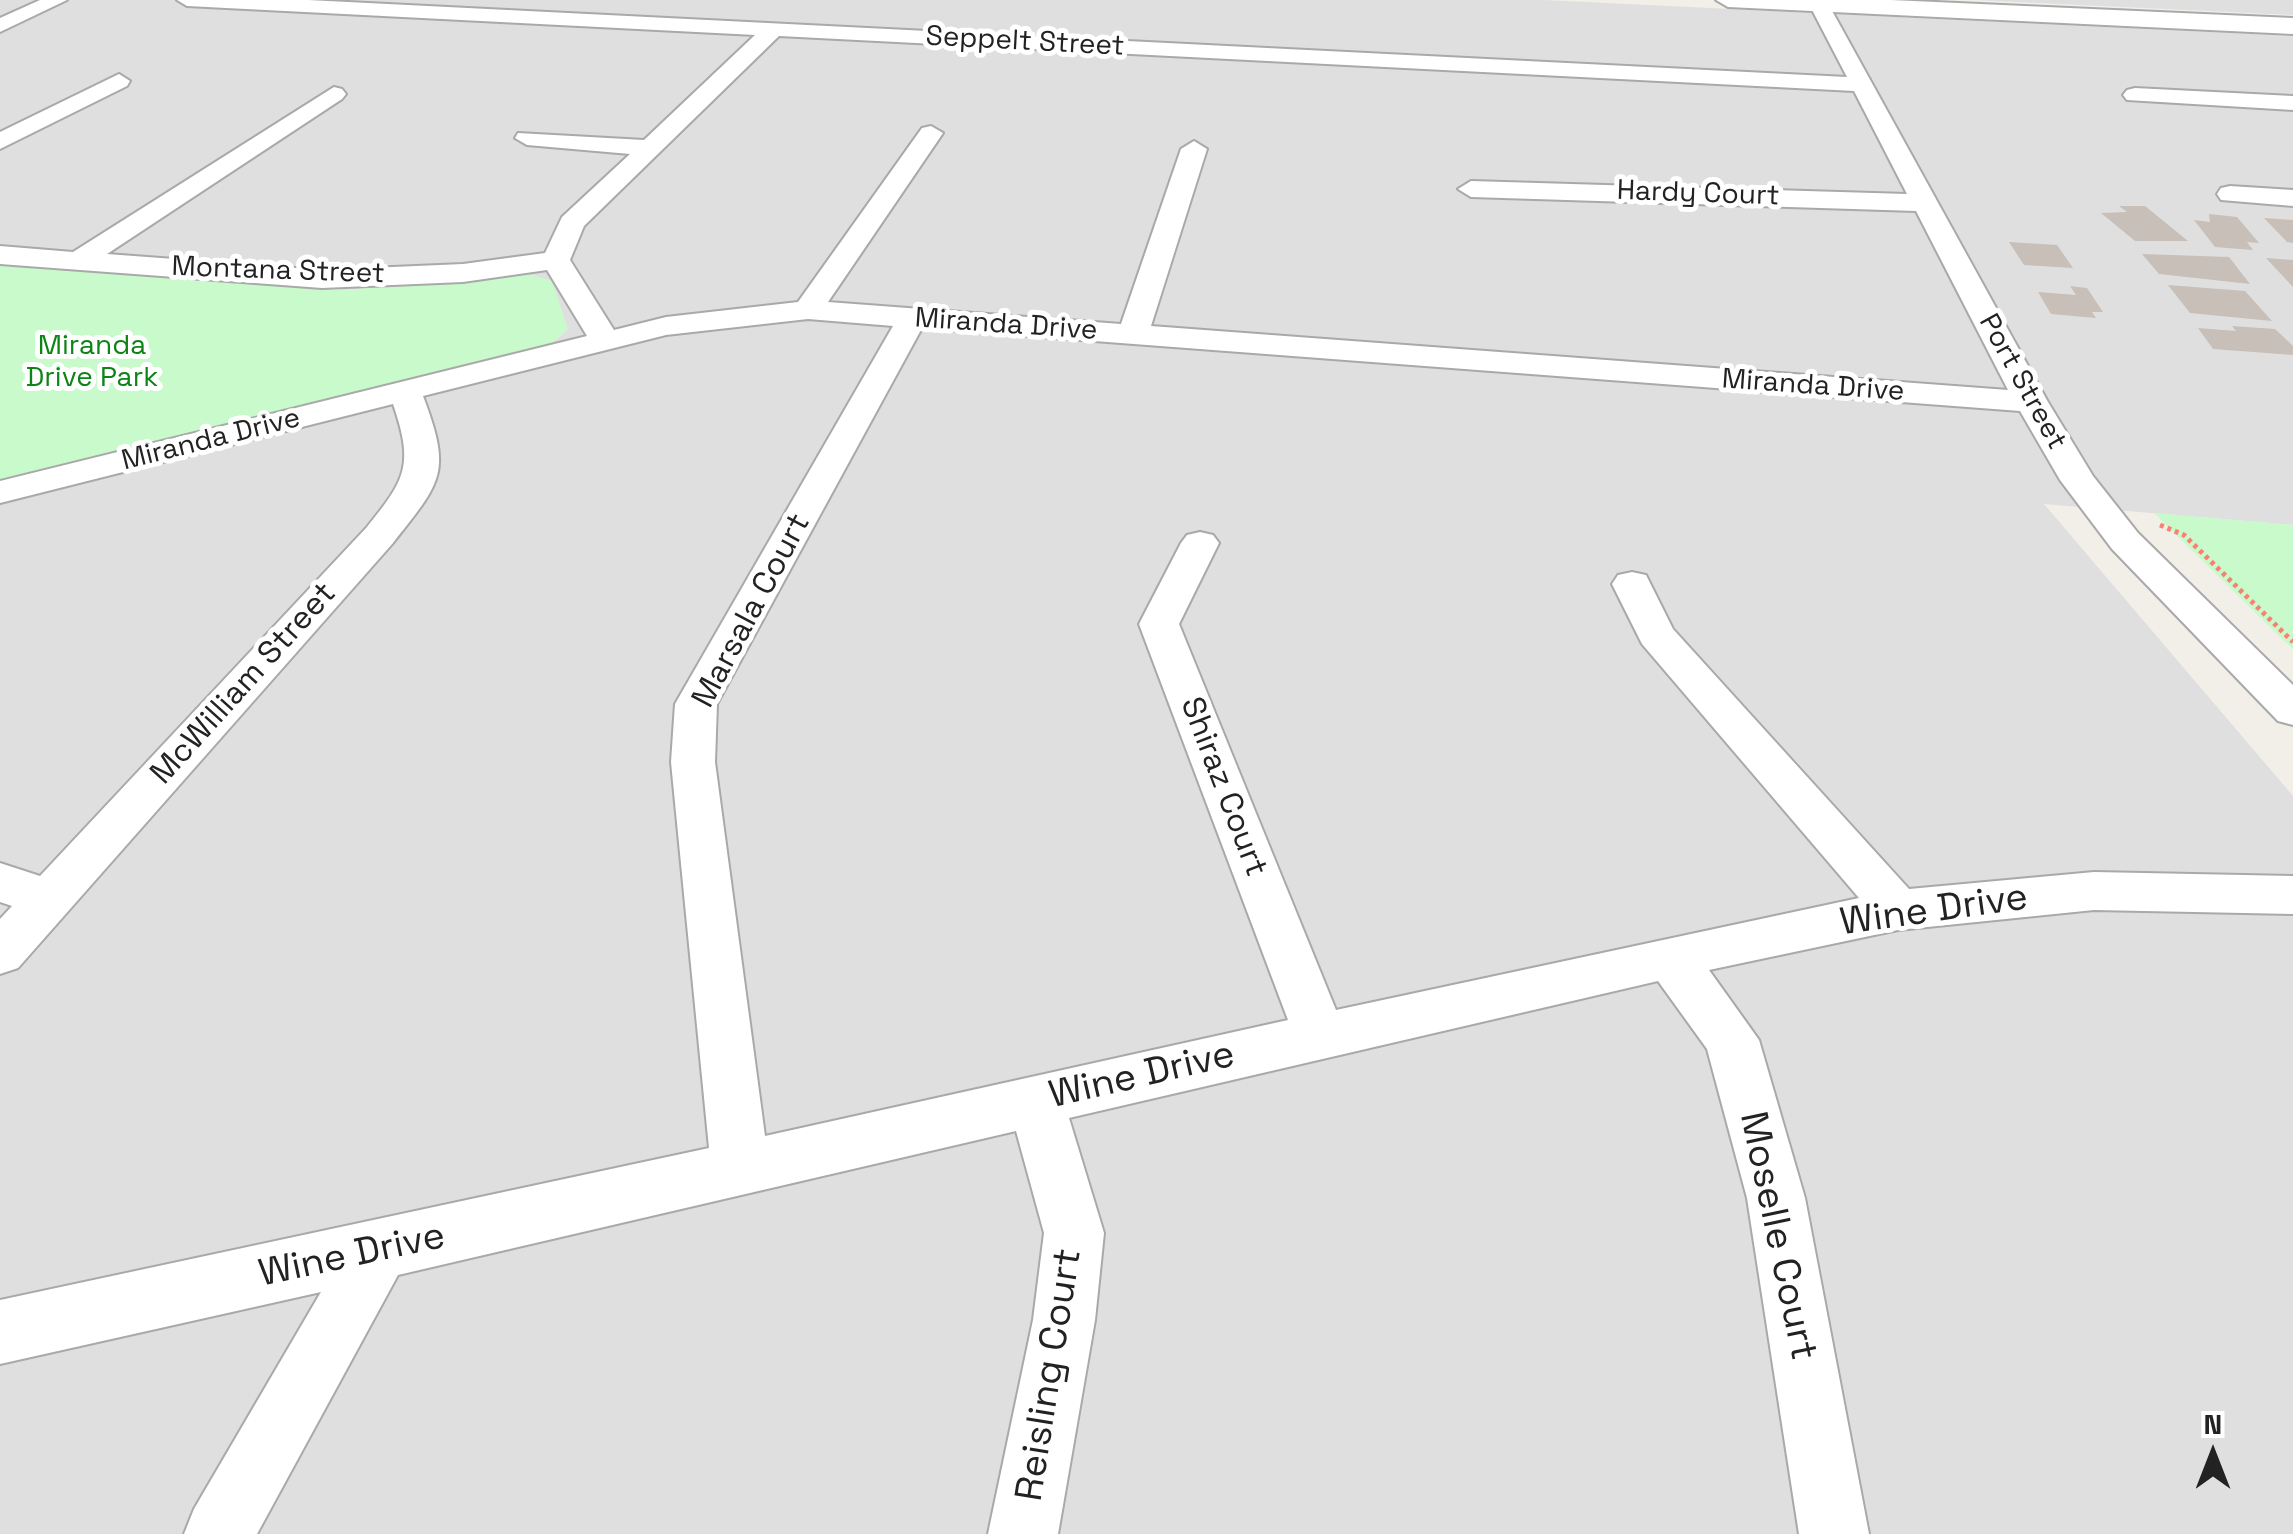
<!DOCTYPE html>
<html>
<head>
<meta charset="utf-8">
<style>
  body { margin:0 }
  #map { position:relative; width:2293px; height:1534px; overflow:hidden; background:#f2efe9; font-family:"Space Grotesk",sans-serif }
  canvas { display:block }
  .north { position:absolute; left:2163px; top:1404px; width:100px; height:100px; -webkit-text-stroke:8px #fff; paint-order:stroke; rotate:0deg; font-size:28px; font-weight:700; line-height:40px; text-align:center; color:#222 }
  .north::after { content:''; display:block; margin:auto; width:35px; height:45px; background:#222; clip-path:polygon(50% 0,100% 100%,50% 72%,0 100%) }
</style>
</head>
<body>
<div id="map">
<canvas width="2293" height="1534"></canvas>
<div class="north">N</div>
</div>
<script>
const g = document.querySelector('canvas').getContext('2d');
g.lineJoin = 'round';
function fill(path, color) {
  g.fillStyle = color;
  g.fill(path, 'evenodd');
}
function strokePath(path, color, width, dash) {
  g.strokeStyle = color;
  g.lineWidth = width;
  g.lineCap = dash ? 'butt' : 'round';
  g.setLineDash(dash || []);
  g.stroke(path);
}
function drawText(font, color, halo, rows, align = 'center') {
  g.font = font + ' "Space Grotesk",sans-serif';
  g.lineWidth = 10;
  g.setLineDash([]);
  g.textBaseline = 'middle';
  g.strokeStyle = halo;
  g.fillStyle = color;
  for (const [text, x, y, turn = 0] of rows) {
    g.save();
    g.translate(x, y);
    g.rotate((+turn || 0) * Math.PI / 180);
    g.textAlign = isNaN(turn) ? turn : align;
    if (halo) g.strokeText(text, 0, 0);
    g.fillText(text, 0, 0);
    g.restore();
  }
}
fill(new Path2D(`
  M0,0H1544L2293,36V525L2044,504L2293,796V1534H0V481L552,343L568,329L509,275L344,290L0,264Z
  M1974,0H2293V15Z`), '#e0dfdf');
fill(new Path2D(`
  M0,264L344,290L530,274L552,281L568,329L552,343L0,481Z
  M2154,513L2293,525V649L2281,638Z`), '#c8facc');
fill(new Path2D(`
  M2119,206H2145L2188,241H2135L2101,213L2127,212Z
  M2209,214L2237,217L2259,243L2247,242L2253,250L2215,247L2194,220L2210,222Z
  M2264,218L2293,220V243L2287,242Z
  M2009,242L2057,245L2073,268L2024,265Z
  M2142,254L2229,257L2250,284L2159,274Z
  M2266,258L2293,260V287Z
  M2168,285L2245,291L2272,321L2190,313Z
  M2070,286L2087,288L2103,312H2092L2096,318L2051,314L2038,292L2076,295Z
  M2232,326L2275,329L2293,346V355L2213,349L2198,328L2236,331Z`), '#c7bfb8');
const minor = new Path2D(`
  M40,0H67L0,32V18Z
  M177,0H308L1847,77L1809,4L1812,0H1826L2048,402L2093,476L2138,533L2293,685V725L2278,721L2112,549L2060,480L2020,411L922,328L717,704L715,762L765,1136L1288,1020L1139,624L1181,543L1187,535L1200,532L1213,535L1219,543L1179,624L1336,1010L1859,898L1642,644L1612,584L1618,575L1632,572L1646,575L1673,629L1909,889L2094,872L2293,876V914L2094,910L1898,930L1709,970L1759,1040L1805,1198L1869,1534H1799L1747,1198L1707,1049L1658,981L1069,1118L1104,1233L1095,1320L1058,1534H988L1033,1320L1044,1233L1016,1131L398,1275L257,1534H184L194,1509L321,1292L0,1364V1300L709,1148L671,762L675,704L893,326L808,319L666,335L423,396C452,473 442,481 393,543L18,968L0,974V919L12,906L0,902V863L40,876L367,527C406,479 414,465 393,404L0,503V481L587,336L547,270L463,282L322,288L0,264V246L73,252L334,87L342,89L346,94L342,99L107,254L322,270L463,264L545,253L562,217L630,154L527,145L515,138L518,133L644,140L755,35L187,6ZM779,36L1854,91L1907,194L1471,181L1458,189L1471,197L1916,211L2008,390L1151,326L1207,149L1194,141L1181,149L1121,324L828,302L943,133L931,126L922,128L798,302L666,317L614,330L570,260L584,226Z
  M119,74L130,81L127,86L0,149V132Z
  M2135,88L2293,96V110L2127,100L2123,95L2127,90Z
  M2230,186L2293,190V206L2221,200L2217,194L2221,188Z`);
const tertiary = new Path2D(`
  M1716,0H1891L2293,18V34L1728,7Z`);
strokePath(minor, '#a9a9a9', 4);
strokePath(tertiary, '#a9a9a9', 4);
strokePath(new Path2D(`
  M2160,525L2184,535L2293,642`), '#fa8072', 5, [4, 4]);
fill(minor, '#fff');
fill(tertiary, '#fff');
drawText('28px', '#222', '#fff', [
  ["Seppelt Street",1025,42,3],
  ["Hardy Court",1698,194,2],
  ["Montana Street",278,271,2],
  ["Miranda Drive",1006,325,4],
  ["Port Street",2022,382,61],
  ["Miranda Drive",1813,386,4],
  ["Miranda Drive",211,440,-14]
]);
drawText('28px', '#0c8416', '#fff', [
  ["Miranda",92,346],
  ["Drive Park",92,378]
]);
drawText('32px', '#222', '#fff', [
  ["Marsala Court",752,611,-62],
  ["McWilliam Street",244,684,-48],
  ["Shiraz Court",1223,787,69]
]);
drawText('38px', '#222', '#fff', [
  ["Wine Drive",1934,911,-8],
  ["Wine Drive",1142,1076,-13],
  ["Moselle Court",1777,1236,78],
  ["Wine Drive",352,1256,-12],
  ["Reisling Court",1050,1375,-81]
]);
</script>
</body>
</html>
